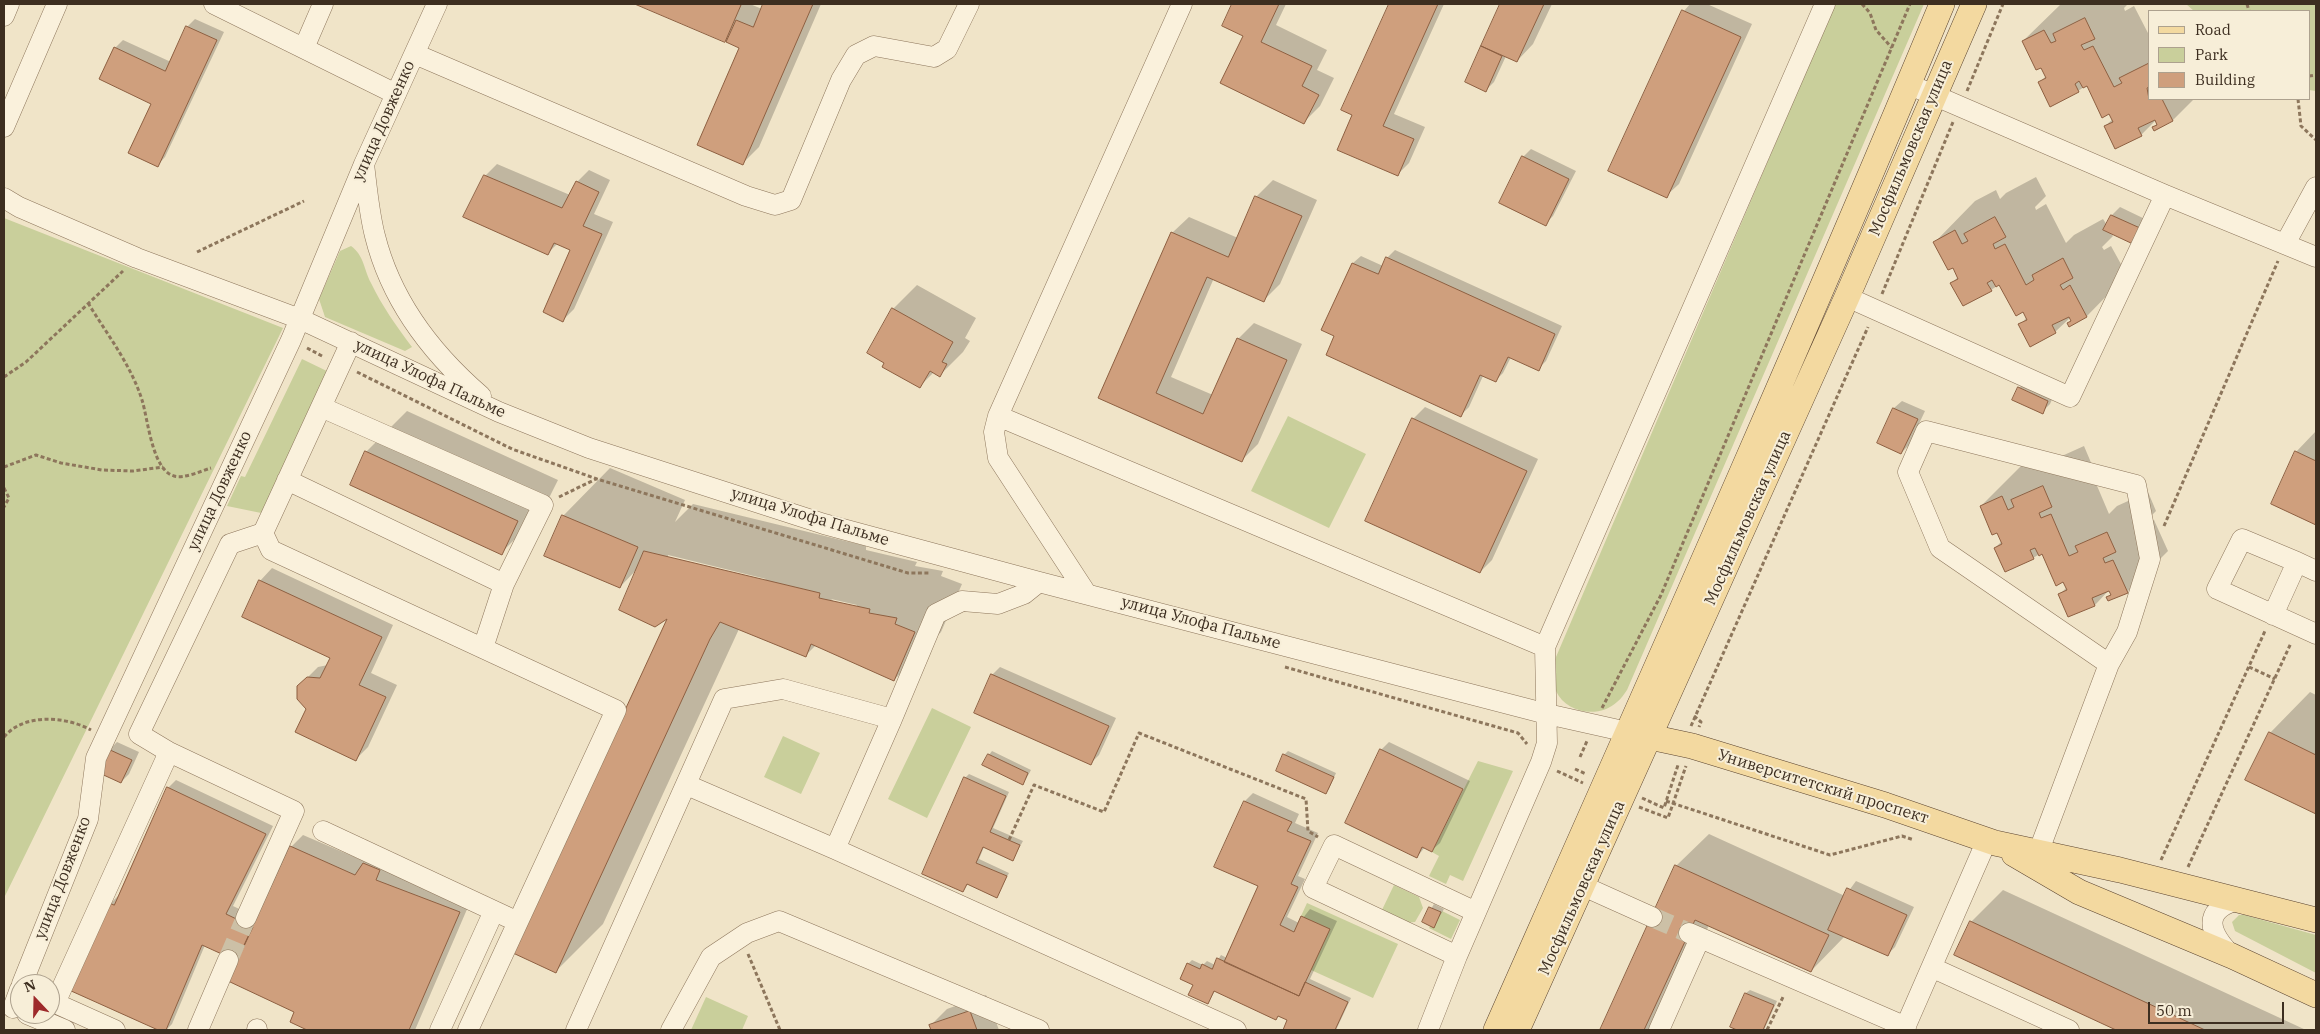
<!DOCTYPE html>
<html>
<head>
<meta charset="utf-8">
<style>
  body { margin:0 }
  #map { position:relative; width:2320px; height:1034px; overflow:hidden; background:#f0e4c8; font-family:"IBM Plex Serif",serif }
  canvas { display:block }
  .frame { position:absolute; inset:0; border:5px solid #3d2e20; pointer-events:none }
  .legend { position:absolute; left:2148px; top:10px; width:162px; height:90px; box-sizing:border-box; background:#f7eed8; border:1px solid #ada18e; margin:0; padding:6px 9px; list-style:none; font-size:15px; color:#3d2e20 }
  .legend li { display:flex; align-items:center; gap:10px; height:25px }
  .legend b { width:25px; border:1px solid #ada18e }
  .north { position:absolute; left:10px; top:974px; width:50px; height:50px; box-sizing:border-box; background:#f7eed8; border:1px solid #ada18e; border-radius:50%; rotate:339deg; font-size:14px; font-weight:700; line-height:20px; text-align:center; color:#3d2e20 }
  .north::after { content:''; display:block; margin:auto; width:18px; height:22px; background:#9e2a2b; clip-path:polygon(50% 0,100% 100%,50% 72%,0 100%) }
  .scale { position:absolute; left:2148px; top:1002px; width:136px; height:22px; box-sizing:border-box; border:2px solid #3d2e20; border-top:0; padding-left:6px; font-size:15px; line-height:18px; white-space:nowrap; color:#3d2e20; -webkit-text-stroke:4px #f7eed8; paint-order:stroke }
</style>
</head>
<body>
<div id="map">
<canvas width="2320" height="1034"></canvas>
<div class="frame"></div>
<ul class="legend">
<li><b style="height:6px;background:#f3d9a0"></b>Road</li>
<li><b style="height:14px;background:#c9cf9b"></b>Park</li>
<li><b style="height:14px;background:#cf9f7d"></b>Building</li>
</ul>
<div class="north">N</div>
<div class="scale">50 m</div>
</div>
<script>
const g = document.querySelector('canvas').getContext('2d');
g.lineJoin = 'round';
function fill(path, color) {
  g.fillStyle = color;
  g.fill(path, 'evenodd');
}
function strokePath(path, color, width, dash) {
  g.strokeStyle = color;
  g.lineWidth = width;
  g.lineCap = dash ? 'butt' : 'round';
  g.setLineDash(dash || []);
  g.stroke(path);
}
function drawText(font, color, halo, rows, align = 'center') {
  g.font = font + ' "IBM Plex Serif",serif';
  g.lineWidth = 4;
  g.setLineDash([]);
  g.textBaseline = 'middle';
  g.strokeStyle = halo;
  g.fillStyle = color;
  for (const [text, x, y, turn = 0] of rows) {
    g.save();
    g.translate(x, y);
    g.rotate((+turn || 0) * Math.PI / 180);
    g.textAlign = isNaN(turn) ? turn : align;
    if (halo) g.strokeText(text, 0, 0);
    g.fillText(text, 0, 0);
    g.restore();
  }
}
fill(new Path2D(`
  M1835,4H1924L1627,690C1624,694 1621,699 1617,702C1599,719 1566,713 1556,691C1552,682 1553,673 1553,664Z
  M2186,4H2316V91L2309,90V11H2194Z
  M4,218L283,328L4,898Z
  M351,246C364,255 364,270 371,283C382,306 397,327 412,347L405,351L325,317L319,299L340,251Z
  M302,359L333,374L266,514L227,506L241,476L245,477Z
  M1288,416L1366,454L1329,528L1251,491Z
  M932,708L971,727L927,818L888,799Z
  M783,736L820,753L801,794L764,777Z
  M1478,761L1513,771L1463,881L1450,875L1446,884L1429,876L1439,856L1432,852Z
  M1394,885L1419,897L1423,908L1415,922L1402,923L1381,912Z
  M1307,903L1398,944L1373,998L1311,970L1301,916Z
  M1442,911L1460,920L1451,939L1429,928L1430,926L1434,927Z
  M2239,915H2244L2316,935V973L2235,931L2232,922Z
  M706,997L748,1016L742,1030H691Z`), '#c9cf9b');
fill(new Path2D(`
  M639,4H750L762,9L764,4H821L759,147L743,163L740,47Z
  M1234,4H1286L1276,25L1327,50L1317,70L1334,78L1320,106L1304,122L1244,35L1223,25Z
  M1390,4H1444L1394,114L1425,127L1409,163L1397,175L1354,115L1343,110Z
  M1502,4H1552L1533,44L1517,61L1506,56L1494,82L1486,90L1466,82Z
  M1690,4H1707L1752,24L1679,184L1666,196L1684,11Z
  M2061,4H2128L2124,8L2125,11L2134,6L2149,35V99H2194L2173,120L2154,127L2158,123L2156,120L2141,135L2105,126L2113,119L2087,85L2078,91L2039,83L2046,76L2023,41Z
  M195,19L224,32L165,157L158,165L153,103L115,48L123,40L171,62L187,27Z
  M1531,149L1576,171L1553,216L1545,224L1523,157Z
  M497,164L570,195L577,182L589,170L610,180L594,214L613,222L574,309L562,321L572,250L558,243L548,253L485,176Z
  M2036,177L2046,196L2035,207L2036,210L2046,204L2066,243L2074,235L2103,219L2107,225L2112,215L2120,207L2147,220L2141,234L2110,232L2113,236L2102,247L2104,250L2111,246L2127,275L2087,316L2069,326L2068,324L2072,320L2071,317L2055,332L2031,345L2020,325L2027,317L2000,284L1991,290L1952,283L1959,276L1935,242L1975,201L1996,190L2000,199L2006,193Z
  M1273,180L1317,200L1280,284L1264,300L1214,278L1171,377L1213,395L1238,339L1254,323L1302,344L1258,444L1242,460L1100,398L1172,233L1189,217L1238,238L1256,197Z
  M1395,250L1562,326L1546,361L1538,369L1511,357L1503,373L1495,381L1483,376L1469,407L1461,415L1336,335L1323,329L1353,263L1361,256L1383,266L1387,258Z
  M917,285L976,318L965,338L970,341L963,352L940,375L934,372L920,386L869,353L893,309Z
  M2027,380L2055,393L2050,404L2042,412L2019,388Z
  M1902,401L1925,411L1909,445L1901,453L1879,443L1894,408Z
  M1425,407L1538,459L1492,560L1480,572L1413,419Z
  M407,411L558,480L542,512L501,553L366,452Z
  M2316,431V524L2272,504L2296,452Z
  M2084,446L2092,465V474L2109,514L2117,506L2148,492L2156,511L2142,525L2154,520L2168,551L2127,592L2108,597L2112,593L2110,589L2095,605L2069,616L2060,594L2067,587L2043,552L2033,558L1995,548L2002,541L1981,506L2022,465L2053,460Z
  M610,468L685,500L675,522L693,504L866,546V550L917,562L915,566L943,571L941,576L962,584L941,632L894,680L816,645L805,656L739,629L603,924L556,971L670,616L638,568L620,587L563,516ZM668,555L766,579L763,581L668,558ZM831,599L857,605L856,608L836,603Z
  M272,568L393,625L371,673L397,685L368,747L356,759L307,709L305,680L318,667L328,665L331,658L260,581Z
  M1000,667L1116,718L1099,755L1091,763L992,675Z
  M2310,692L2316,695V813L2247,779L2270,733Z
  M117,742L139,752L129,774L121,782L109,750Z
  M1389,742L1470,781L1440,843L1432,850L1425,847L1417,857L1381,750Z
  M992,751L1031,770L1026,779L1022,783L989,755Z
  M1288,751L1336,773L1329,789L1326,792L1284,755Z
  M969,774L1009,792L993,828L1023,841L1013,859L984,847L979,859L1009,873L997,896L968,884L963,890L965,778Z
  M176,780L273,826L233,906L258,918L291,847L303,835L366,862L376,852L471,900L415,1030H309L291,1021L295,1011L240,956L236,960L205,945L172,1024L166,1030H161L71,989L110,904L118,896L120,897L168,788Z
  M1253,793L1299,814L1295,823L1318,833L1298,876L1305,879L1287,917L1299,923L1310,909L1337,921L1310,979L1351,998L1336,1030H1284L1289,1020L1215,991L1208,1003L1195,984L1188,964L1192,960L1203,965L1207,961L1215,965L1221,955L1227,958L1260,886L1216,866L1245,801Z
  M1709,834L1845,896L1856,881L1914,907L1895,947L1887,955L1845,936L1811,971L1709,925L1661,1030H1601L1676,866Z
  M2003,890L2306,1030H2119L1956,954L1971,922Z
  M1434,904L1444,909L1434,926L1424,921Z
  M1750,990L1777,1001L1764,1030H1740L1732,1026L1746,993Z
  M986,995L999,1030H933L931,1025L947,1009Z`), '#0003');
const building = new Path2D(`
  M635,4H738L741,5L725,42Z
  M763,4H813L743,165L697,145L739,48L726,42L736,20L753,27Z
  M1232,4H1279L1261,42L1312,66L1302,86L1319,95L1304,124L1220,83L1243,36L1222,26Z
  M1389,4H1438L1383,126L1414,139L1398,176L1337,150L1352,115L1341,110Z
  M1500,4H1544L1517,62L1481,46Z
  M1682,10L1741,37L1667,198L1608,171Z
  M2085,18L2095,39L2081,45L2084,50L2093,46L2114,87L2122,83L2119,78L2149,63V87L2147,88L2149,99H2162L2173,121L2154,131L2152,127L2157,125L2155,120L2138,128L2142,136L2115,149L2104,126L2113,122L2109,114L2102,118L2087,86L2083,88L2079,81L2075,84L2079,92L2050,107L2038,82L2046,78L2041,68L2036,70L2022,41L2044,30L2051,43L2056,41L2053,34Z
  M186,26L217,40L158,167L128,153L151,104L99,79L114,47L165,71Z
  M1481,46L1502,56L1486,92L1465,82Z
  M1522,156L1569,179L1546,226L1499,203Z
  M484,175L562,208L576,181L599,192L583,226L602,234L563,322L543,312L570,250L554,243L548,255L463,217Z
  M1255,196L1302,216L1264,302L1207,277L1156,393L1203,414L1237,338L1287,360L1242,462L1098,398L1171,232L1228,257Z
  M2111,215L2140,228L2133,244L2103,230Z
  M1995,217L2006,237L1993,244L1995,249L2005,244L2026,285L2034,280L2032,275L2063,258L2073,278L2060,285L2063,290L2070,285L2087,317L2069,327L2067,323L2071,321L2069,317L2052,325L2056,333L2030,347L2018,324L2027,320L2023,312L2016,316L1999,285L1996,287L1992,280L1987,283L1992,291L1963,306L1950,283L1958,279L1953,268L1948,270L1933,242L1955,230L1962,244L1968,241L1964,234Z
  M1386,257L1555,334L1539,371L1508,357L1496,382L1480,375L1461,417L1326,355L1334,336L1321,330L1352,263L1378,274Z
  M892,308L953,342L942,362L947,364L940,377L930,371L920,388L882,367L884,363L867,353Z
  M2018,387L2048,401L2043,414L2012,400Z
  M1893,408L1918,419L1901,454L1877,443Z
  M1412,418L1527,471L1480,573L1365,521Z
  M365,451L518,521L502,555L350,485Z
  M2295,451L2316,461V525L2271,504Z
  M2043,486L2052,507L2039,513L2041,518L2051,514L2069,556L2078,552L2075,546L2107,532L2116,552L2103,558L2105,563L2113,560L2128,593L2108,601L2106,597L2111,595L2109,591L2092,598L2095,606L2068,617L2058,594L2067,590L2063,582L2056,586L2042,554L2039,556L2035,548L2030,550L2034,559L2005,572L1994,548L2002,544L1997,533L1992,535L1980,506L2002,496L2008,510L2014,507L2011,500Z
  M562,515L638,547L620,588L544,556Z
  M644,551L820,593L819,598L870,609L869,613L897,618L895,624L915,632L894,681L811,644L806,657L720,622L710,639L556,973L513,953L667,619L655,627L619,610Z
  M259,580L382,637L359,685L386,697L356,761L295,732L306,709L297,699V686L307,677L320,678L330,658L242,617Z
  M991,674L1109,726L1091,765L974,713Z
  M2269,732L2316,755V814L2245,780Z
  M108,749L132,760L121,783L97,772Z
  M1380,749L1463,789L1432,852L1422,847L1417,858L1345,823Z
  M988,754L1028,773L1023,785L982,765Z
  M1283,754L1334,777L1326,794L1276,771Z
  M964,777L1006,796L990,832L1020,845L1013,861L983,847L976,863L1007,876L997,898L967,884L963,892L922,874Z
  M167,787L266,834L226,914L253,927L237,961L202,945L166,1030H158L69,990L109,903L114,905Z
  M1244,801L1292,822L1287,831L1311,841L1291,884L1298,887L1280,925L1294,932L1301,916L1330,929L1299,996L1224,962L1258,886L1214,867Z
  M290,846L355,875L363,863L380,870L376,880L460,912L409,1030H307L290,1022L294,1012L228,981Z
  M1675,865L1829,935L1811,972L1695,920L1644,1030H1600Z
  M1847,888L1907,915L1888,956L1828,930Z
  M1429,907L1441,912L1434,928L1422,922Z
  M1970,921L2173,1015L2205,1030H2116L1954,955Z
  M1217,958L1299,996L1305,982L1348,1002L1335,1030H1283L1287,1020L1278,1016L1276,1020L1214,991L1208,1004L1188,995L1193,985L1180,979L1187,963L1200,969L1202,964L1212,969Z
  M1745,993L1774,1005L1763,1030H1737L1730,1027Z
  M970,1011L977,1030H931L929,1025Z`);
fill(building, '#cf9f7d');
strokePath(building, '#8d5f41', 1);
strokePath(new Path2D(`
  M1652,917L1689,933
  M228,960L246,918`), '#ccc0a6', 20, [20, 10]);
const minor = new Path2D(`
  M214,4L396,94
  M4,16L9,4
  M304,48L323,4
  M415,54L746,196L775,205L791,200L841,80L856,55L874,46L934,57L947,49L969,4
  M1908,84L2165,195L2316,257
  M4,127L57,4
  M364,164C367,188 369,213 375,236C391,300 431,353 481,396
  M4,198L19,207L137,258L300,319L499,412L589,448L824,524L1039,582L1547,714L1641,735
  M2285,244L2316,187
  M1847,297L2070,397L2165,195
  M998,416L1545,647
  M287,480L504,584L543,505L321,407
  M263,533L271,550L616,710L468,1030
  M2297,562L2242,539L2217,589L2316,634
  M1086,593L998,458L994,432L998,416L1182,4
  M2273,615L2297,562L2316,571
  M483,648L504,584
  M169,752L294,811L246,918
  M687,785L835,849L1236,1030
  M323,831L518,922
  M835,849L892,719
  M2038,853L2109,664L2127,632L2150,559L2136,485L1926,431L1908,472L1940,548L2109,664
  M1583,886L1652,917
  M1689,933L1906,1027
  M1457,956L1313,888L1334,845L1476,912
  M2232,956C2210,934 2200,911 2238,900
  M1933,968L2069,1030
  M22,984L88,819L96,758L291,340L364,164L437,4
  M13,1008L20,989
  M27,1014L65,1030
  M257,1029V1030
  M115,1030L55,1003L169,752L139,734L230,544L263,533L351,342
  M198,1030L228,960
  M440,1030L494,911
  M576,1030L724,699L783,689L892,719L936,614L962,601L998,604L1024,594L1039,582
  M671,1030L711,957L747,933L779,921L1039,1030
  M1428,1030L1457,956L1541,762L1547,743L1545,647L1825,4
  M1659,1030L1700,938
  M1904,1030L1987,840`);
const major = new Path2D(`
  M1650,737L1692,746L1885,805L1995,843L2120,870L2316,920
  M2014,854L2079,892L2232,956L2316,995
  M1496,1030C1647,689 1799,348 1942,4
  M1517,1030L1847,297L1974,4`);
strokePath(minor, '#8d765c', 21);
strokePath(major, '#5b4430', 26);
strokePath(new Path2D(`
  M1862,4L1870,13L1876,30L1892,48
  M2247,4L2249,11
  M2309,76L2316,75
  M1967,91L2003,4
  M2298,99L2301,126L2316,140
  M197,252L304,201
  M1882,294L1953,122
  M88,303C107,334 131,365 142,400C148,419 152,470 174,476C184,479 201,471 211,468
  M307,348L324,357
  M357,372L512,449L597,479L908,573H929
  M4,377L26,362L123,271
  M4,467L36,455L61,463L102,470L133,471L163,467
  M4,488L9,498L4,507
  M559,497L596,479
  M2164,526L2278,261
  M1285,667L1518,733L1527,744
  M2249,667L2275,679
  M1602,708L1661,595L1910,4
  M1694,716L1701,722L1699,727
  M1691,726L1868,327
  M4,737C24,713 65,716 91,730
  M1580,757L1587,741
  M1575,769L1586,774
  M1557,771L1583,783
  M1642,798L1664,808L1678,765
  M1666,801L1830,855L1902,836L1914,840
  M1639,807L1668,818L1686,766
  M1009,840L1034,785L1104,812L1139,733L1306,799L1308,831L1318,837
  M2161,860L2265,631
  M2188,867L2291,643
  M748,954L780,1030
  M1767,1030L1784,995`), '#8d765c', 3, [4, 2.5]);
strokePath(minor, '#faf1dc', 20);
strokePath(major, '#f3d9a0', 25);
drawText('16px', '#3d2e20', '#f7eed8', [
  ["улица Довженко",384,121,-66],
  ["Мосфильмовская улица",1911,148,-67],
  ["улица Улофа Пальме",430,379,25],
  ["улица Довженко",220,491,-65],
  ["улица Улофа Пальме",810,517,17],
  ["Мосфильмовская улица",1748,518,-66],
  ["улица Улофа Пальме",1201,623,15],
  ["Университетский проспект",1823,787,17],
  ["улица Довженко",63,878,-69],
  ["Мосфильмовская улица",1582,888,-66]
]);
</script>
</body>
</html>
